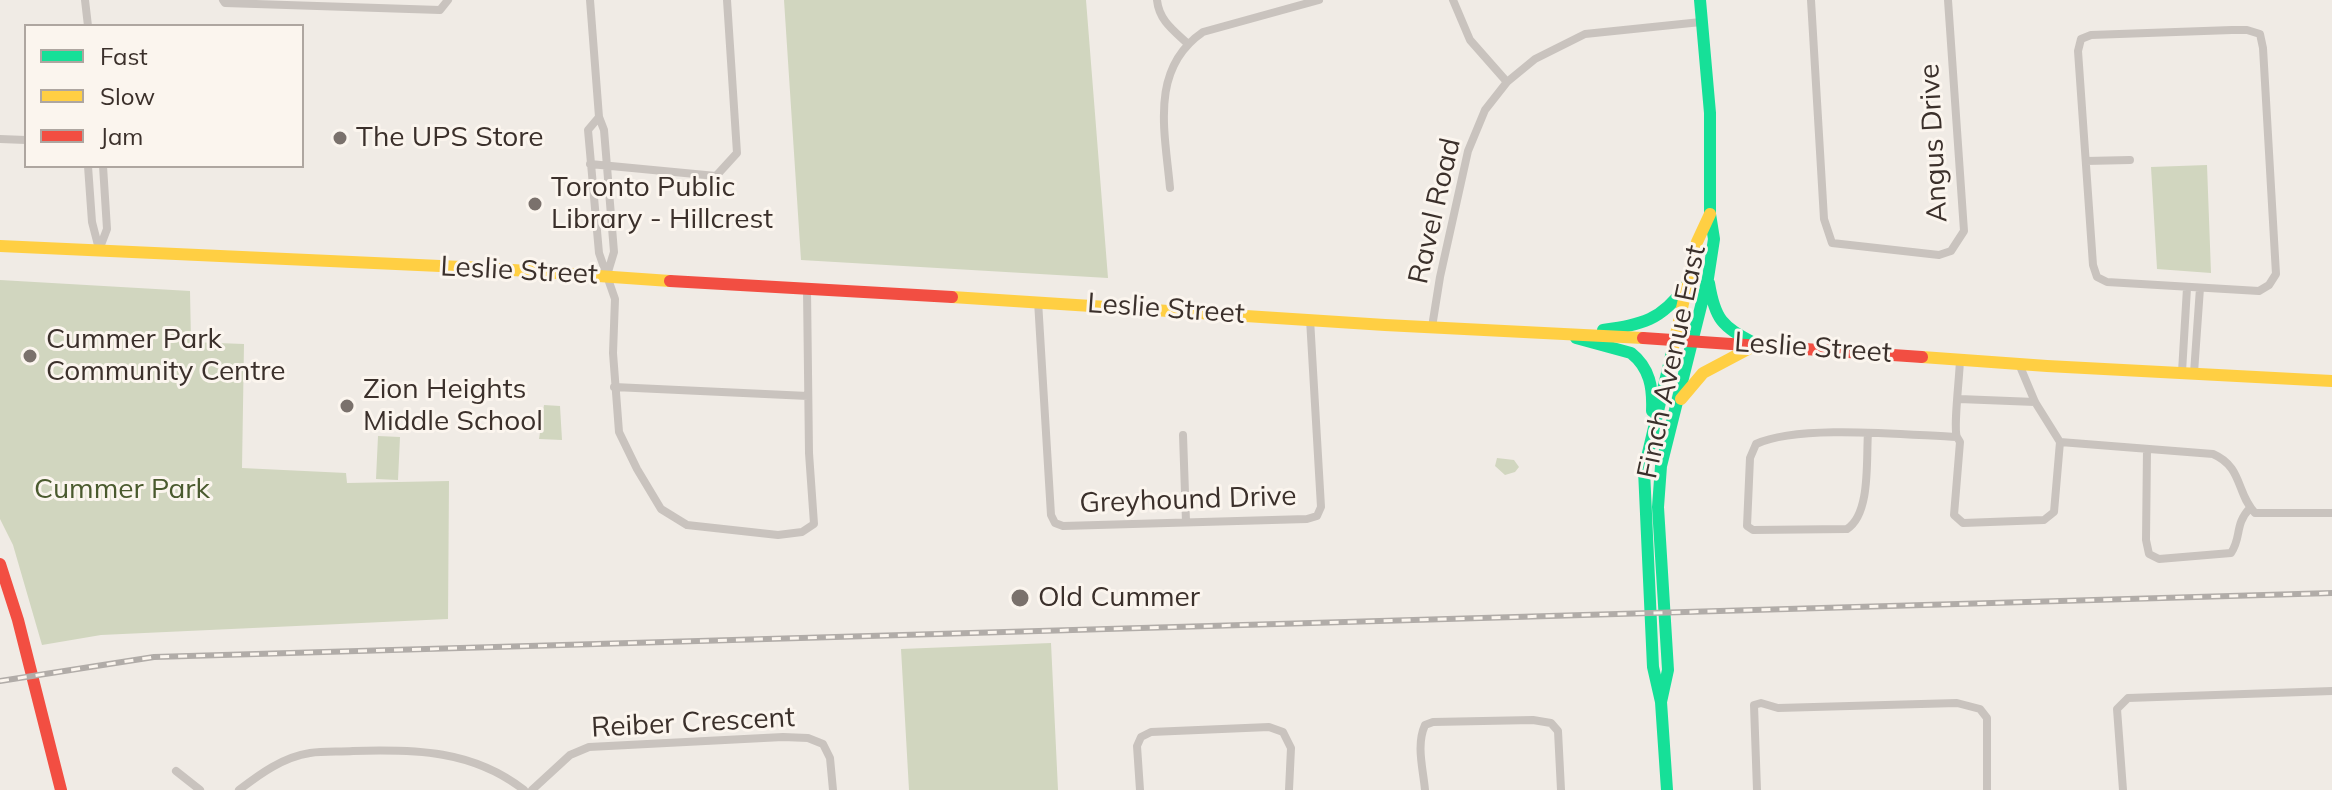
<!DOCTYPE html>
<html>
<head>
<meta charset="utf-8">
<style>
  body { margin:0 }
  #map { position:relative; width:2332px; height:790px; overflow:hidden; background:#f0ebe5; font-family:Mulish,sans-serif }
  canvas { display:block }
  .legend { position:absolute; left:24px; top:24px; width:280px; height:144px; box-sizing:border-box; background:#fbf5ee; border:2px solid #aea6a0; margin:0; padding:10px 14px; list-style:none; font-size:24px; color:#3b302b }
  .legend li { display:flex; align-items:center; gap:16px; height:40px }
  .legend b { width:40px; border:2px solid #aea6a0 }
</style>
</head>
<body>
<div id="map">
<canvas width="2332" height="790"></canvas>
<ul class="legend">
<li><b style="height:10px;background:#16e098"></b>Fast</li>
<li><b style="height:10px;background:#ffcf43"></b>Slow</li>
<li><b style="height:10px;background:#f24e42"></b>Jam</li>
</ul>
</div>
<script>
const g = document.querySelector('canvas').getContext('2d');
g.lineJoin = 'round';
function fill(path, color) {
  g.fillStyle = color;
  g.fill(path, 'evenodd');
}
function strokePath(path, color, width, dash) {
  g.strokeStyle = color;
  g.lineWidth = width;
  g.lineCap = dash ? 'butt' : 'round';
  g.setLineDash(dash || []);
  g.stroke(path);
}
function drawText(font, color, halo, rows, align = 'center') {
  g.font = font + ' Mulish,sans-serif';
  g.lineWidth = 6;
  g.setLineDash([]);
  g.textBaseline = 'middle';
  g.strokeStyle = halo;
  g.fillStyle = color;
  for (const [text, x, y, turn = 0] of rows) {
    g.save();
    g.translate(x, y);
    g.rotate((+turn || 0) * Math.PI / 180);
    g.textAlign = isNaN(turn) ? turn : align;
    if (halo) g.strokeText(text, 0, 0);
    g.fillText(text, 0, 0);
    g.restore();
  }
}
fill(new Path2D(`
  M784,0H1086L1108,278L801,260Z
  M2207,165L2211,273L2157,269L2151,167Z
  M0,280L190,291L191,342L244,344L242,468L346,473L347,483L449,481L448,619L101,635L42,645L13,545L0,519Z
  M544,405L560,406L562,440L539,439Z
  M378,436L400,437L398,480L376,479Z
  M1497,458L1514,460L1519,467L1515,472L1505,475L1495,466Z
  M1051,643L1058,790H909L901,649Z`), '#d1d6bf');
strokePath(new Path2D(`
  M85,0L88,26
  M223,0L225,3L440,10L448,0
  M590,0L599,117L604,130L614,252L607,275
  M1157,0C1159,20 1173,30 1187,43
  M1453,0L1470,40L1507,82
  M1811,0L1824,219L1832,243L1939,255L1951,251L1964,231L1948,0
  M2232,30H2247L2260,34L2263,48L2276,274L2269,285L2259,291L2107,282L2097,277L2093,265L2078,51L2081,39L2091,35Z
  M599,117L588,130L599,253L615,299L613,353L619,432L637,469L661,509L687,525L778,535L802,532L814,524L809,453L807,290
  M0,139L26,140
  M2086,161L2130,160
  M590,164L716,176L737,153L727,0
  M88,166L92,222L99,249
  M1170,188C1165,132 1149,69 1203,32L1319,0
  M99,250L107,229L103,166
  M1038,301L1051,515L1055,523L1063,526L1307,519L1317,516L1321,507L1310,319
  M1432,327L1440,277L1468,151L1485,110L1507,82L1535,59L1585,34L1701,22
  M2019,364L2035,402L2060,442L2213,454C2243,467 2236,493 2255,513H2332
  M2182,372L2187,288
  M2194,373L2200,288
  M614,387L808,396
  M1959,399L2035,402
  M1868,433C1866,459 1871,514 1847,529L1753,530L1747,526L1750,458L1756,444C1799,424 1906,435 1957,437C1953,428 1960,374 1960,358
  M1183,435L1186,522
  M1957,437L1960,442L1954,515L1963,523L2044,520L2054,512L2060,442
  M2147,449L2146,540L2149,554L2159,559L2231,553C2242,537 2234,525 2250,508
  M176,771L200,790
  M239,790C260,774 283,757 310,753C324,751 339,752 353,751C415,749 473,750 524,790
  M532,790L570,755L589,747L783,737L808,738L823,744L830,758L833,790
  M1140,790L1137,746L1141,737L1151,732L1269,727L1283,732L1291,748L1289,790
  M1425,790C1423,768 1416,745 1425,725L1433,722L1533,720L1551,723L1558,731L1561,790
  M1757,790L1754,705L1761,703L1778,708L1957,703L1980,709L1987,718V790
  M2123,790L2117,709L2128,698L2332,691`), '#c9c3be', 8);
strokePath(new Path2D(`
  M1709,283C1715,320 1722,326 1754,343
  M1603,330C1642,324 1661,321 1685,287
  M1576,338L1631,353C1650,368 1653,388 1652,411
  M1661,702L1668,670L1658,507L1661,466L1708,278L1714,239L1710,214V113L1700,0
  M1667,790L1661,702L1653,667L1644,470L1672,352`), '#16e098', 12);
strokePath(new Path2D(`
  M0,246L484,268L670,281
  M952,297L1385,325L1643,338
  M1672,352L1697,242L1710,214
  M1922,357L2047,366L2332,381
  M1681,399L1703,373L1754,346`), '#ffcf43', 12);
strokePath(new Path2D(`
  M670,281L952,297
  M1643,338L1922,357
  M0,564L18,620L61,790`), '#f24e42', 12);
const rail = new Path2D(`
  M0,681L154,657L2332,593`);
strokePath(rail, '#b1aca8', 6);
strokePath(rail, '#fbf5ee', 3, [9]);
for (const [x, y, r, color] of [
  [340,138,8,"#7a716c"],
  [535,204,8,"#7a716c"],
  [30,356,8,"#7a716c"],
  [347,406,8,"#7a716c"],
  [1020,598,10,"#7a716c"]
]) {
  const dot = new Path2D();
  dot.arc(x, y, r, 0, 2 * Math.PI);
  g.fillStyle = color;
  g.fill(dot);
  strokePath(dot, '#fbf5ee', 3);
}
drawText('28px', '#3b302b', '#fbf5ee', [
  ["The UPS Store",356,138],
  ["Toronto Public",551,188],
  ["Library - Hillcrest",551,220],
  ["Cummer Park",46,340],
  ["Community Centre",46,372],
  ["Zion Heights",363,390],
  ["Middle School",363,422],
  ["Old Cummer",1038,598]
], 'left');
drawText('28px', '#3b302b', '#fbf5ee', [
  ["Angus Drive",1934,143,-93],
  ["Ravel Road",1435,211,-77],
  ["Leslie Street",519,271,3],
  ["Leslie Street",1166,309,4],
  ["Leslie Street",1813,348,4],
  ["Finch Avenue East",1672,362,-78],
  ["Greyhound Drive",1188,500,-2],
  ["Reiber Crescent",693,723,-3]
]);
drawText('28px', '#4a5a2e', '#fbf5ee', [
  ["Cummer Park",122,490]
]);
</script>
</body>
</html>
